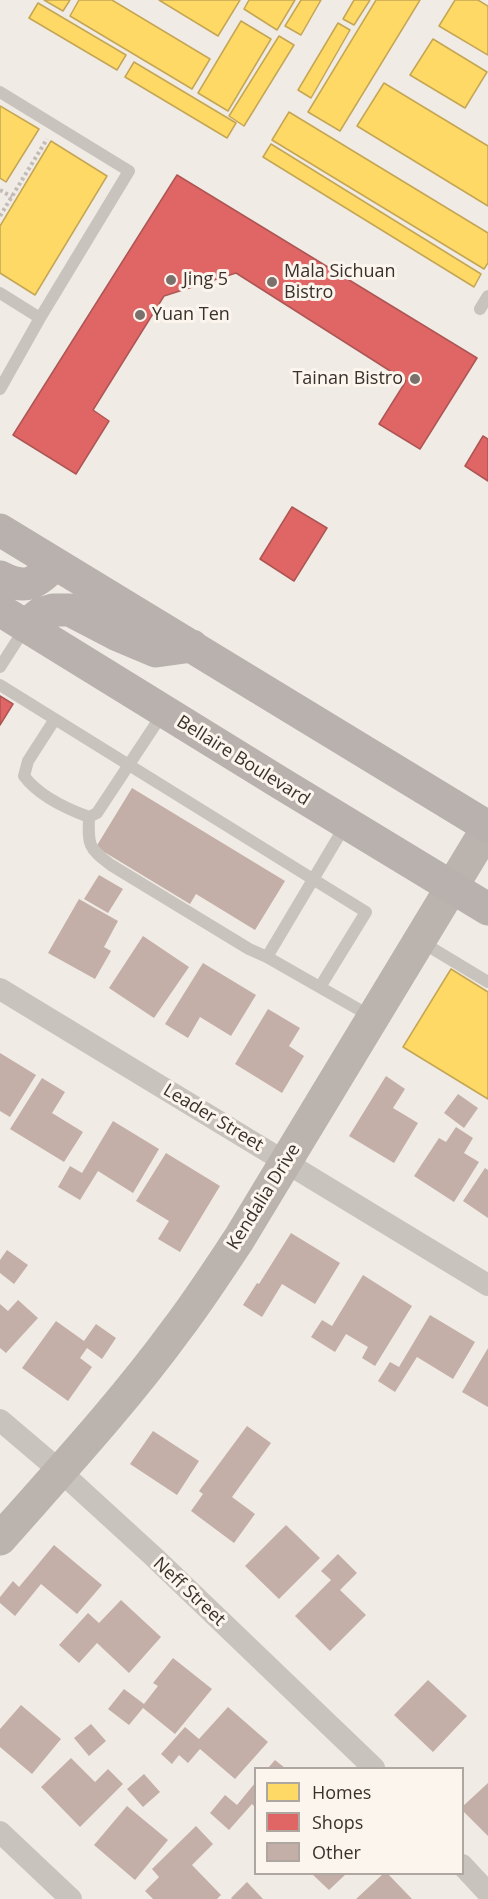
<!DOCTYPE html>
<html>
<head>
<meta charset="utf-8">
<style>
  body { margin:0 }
  #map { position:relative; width:488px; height:1899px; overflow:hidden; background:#f0ebe5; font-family:"Open Sans",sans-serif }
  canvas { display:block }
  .legend { position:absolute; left:254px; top:1767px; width:210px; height:108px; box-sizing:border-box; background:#fbf5ee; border:2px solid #aea6a0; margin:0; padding:8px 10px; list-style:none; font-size:18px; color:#3b302b }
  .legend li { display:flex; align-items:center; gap:12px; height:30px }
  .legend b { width:30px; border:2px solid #aea6a0 }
</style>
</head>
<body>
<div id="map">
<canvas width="488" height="1899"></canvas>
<ul class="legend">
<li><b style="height:16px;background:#ffd966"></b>Homes</li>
<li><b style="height:16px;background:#e06666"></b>Shops</li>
<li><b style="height:16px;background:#c3afa7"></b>Other</li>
</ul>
</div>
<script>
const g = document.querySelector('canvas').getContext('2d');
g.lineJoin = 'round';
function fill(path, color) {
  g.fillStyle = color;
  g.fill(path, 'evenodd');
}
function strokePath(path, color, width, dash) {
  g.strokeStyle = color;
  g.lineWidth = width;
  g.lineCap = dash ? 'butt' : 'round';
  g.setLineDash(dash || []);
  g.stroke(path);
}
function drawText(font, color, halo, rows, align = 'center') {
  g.font = font + ' "Open Sans",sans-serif';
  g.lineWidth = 6;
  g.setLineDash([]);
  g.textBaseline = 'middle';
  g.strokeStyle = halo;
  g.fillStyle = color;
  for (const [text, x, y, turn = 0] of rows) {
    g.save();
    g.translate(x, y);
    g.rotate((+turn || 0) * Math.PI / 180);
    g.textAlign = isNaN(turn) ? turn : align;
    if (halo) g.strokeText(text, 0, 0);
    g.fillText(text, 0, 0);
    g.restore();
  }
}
const homes = new Path2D(`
  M44,0H70L63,11Z
  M79,0H112L210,59L192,89L70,16Z
  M159,0H240L218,36Z
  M249,0H295L277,30L244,9Z
  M301,0H321L301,35L285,26Z
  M354,0H370L354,25L343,19Z
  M376,0H420L340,131L308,112Z
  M455,0H478L488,6V55L439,26Z
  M38,3L126,55L117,70L29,18Z
  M241,21L271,39L228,111L198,93Z
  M338,23L350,30L311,98L298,90Z
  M279,36L294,45L244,126L229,116Z
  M433,39L487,72L465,108L410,75Z
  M134,62L236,123L227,138L125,77Z
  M384,83L488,146V206L357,126Z
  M0,106L39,129L6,182L0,178Z
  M289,112L488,233V263L484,269L272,140Z
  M51,141L107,176L35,295L0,273V226Z
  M271,144L481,274L474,287L263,157Z
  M451,969L488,992V1099L403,1047Z`);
fill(homes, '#ffd966');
strokePath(homes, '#c4a654', 1.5);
const shops = new Path2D(`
  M177,175L477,358L420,449L379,424L406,381L236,273L164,296L93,410L109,421L76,474L13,435Z
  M483,436L488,439V481L465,466Z
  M292,507L327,528L294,581L260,559Z
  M0,696L13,704L0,725Z`);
fill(shops, '#e06666');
strokePath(shops, '#ae5654', 1.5);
fill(new Path2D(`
  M132,788L285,881L255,930L196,894L190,904L96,847Z
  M99,875L123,889L108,913L84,899Z
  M79,899L118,921L104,947L111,951L95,979L48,953Z
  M143,936L189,967L154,1018L109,988Z
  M203,963L256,995L231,1036L200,1017L188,1038L165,1024Z
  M268,1009L300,1028L289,1046L304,1056L282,1093L235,1064Z
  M0,1053L36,1075L10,1117L0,1111Z
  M386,1076L405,1089L393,1108L418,1123L394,1163L349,1136Z
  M42,1078L65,1092L52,1113L83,1132L64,1162L10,1129Z
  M458,1094L478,1108L464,1128L444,1113Z
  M113,1121L159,1149L133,1193L98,1171L80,1200L58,1187L70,1166L82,1173Z
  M456,1127L473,1138L464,1153L479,1162L454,1202L414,1176L439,1138L446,1142Z
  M166,1153L220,1186L180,1252L158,1239L169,1221L136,1201Z
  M485,1168L488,1170V1218L463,1201Z
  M291,1233L340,1263L315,1304L282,1284L262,1317L243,1305L257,1283L259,1284Z
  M7,1250L28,1265L14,1284L0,1273V1260Z
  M363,1275L412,1306L375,1366L362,1358L368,1347L346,1334L335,1352L311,1337L322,1320L332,1326Z
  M18,1300L38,1318L6,1353L0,1348V1304L8,1311Z
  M430,1315L475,1342L453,1379L417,1357L395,1392L378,1381L390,1362L399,1367Z
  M56,1321L84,1341L96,1324L116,1338L102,1359L87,1348L80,1358L92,1367L68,1401L22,1368Z
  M488,1348V1407L462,1392Z
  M247,1426L271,1443L232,1497L255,1514L234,1543L191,1511L203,1494L199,1491Z
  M153,1431L199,1461L177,1495L130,1464Z
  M286,1525L320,1558L279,1599L245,1566Z
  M54,1545L102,1585L77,1614L41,1584L15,1616L0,1603V1597L13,1581L19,1587Z
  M338,1554L357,1573L340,1590L366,1615L330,1651L295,1616L331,1580L321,1571Z
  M121,1600L161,1637L129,1673L97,1643L79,1663L59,1645L88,1613L99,1623Z
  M173,1658L212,1689L175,1734L143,1708L129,1725L108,1709L124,1689L144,1704L158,1686L153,1683Z
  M428,1680L467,1716L433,1752L394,1715Z
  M21,1705L61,1739L32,1774L0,1747V1729Z
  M228,1707L268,1742L235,1779L200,1749L188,1763L179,1755L172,1764L161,1754L185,1727L199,1739Z
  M91,1724L106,1741L89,1756L74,1738Z
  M71,1758L95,1782L108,1769L123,1784L80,1827L41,1787Z
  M275,1760L285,1768H268Z
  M144,1774L160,1792L143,1807L127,1789Z
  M255,1783V1807L252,1804L229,1830L210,1813L225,1795L237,1805Z
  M488,1783V1836L462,1810V1807Z
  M127,1806L168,1840L135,1880L94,1845Z
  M196,1826L213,1844L192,1865L221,1895L217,1899H153L145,1891L159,1877L152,1869Z
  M312,1874H346L329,1890Z
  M383,1874H388L412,1899H356Z
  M247,1882L263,1899H232L231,1898Z`), '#c3afa7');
strokePath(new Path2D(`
  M0,190L12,197
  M0,216L47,139`), '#c2bbb6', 4, [3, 3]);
strokePath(new Path2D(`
  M0,92L129,171L40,318L0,293
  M480,309L488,296
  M0,389L40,318
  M0,667L25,628
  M0,685L366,912L320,987
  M55,719L28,761L24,776C39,796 67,809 89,817L97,813L163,713
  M89,817C88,845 88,848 111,865L249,949L267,957L372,1017
  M420,941L488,982
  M267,957L346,824`), '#c9c3be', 12);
strokePath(new Path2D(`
  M0,989L488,1285
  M0,1420L60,1471L154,1557L374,1768
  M0,1832L71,1899
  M462,1865L488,1893`), '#c9c3be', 22);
strokePath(new Path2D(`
  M0,1539C60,1471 123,1403 177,1329C199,1300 219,1269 239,1239L488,827`), '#bab3ae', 33);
strokePath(new Path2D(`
  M0,530L488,827
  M0,577C27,591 36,583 55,564
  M0,610L282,784L488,909
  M25,626L40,614L53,610H70L118,635L156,651L192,646`), '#b8b1ad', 33);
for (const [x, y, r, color] of [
  [171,280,6,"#7a716c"],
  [272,282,6,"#7a716c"],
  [140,315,6,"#7a716c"],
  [415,379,6,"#7a716c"]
]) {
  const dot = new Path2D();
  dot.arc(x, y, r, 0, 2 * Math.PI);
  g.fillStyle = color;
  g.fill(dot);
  strokePath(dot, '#fbf5ee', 2);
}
drawText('18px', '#3b302b', '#fbf5ee', [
  ["Mala Sichuan",284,272],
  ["Bistro",284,293],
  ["Jing 5",183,280],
  ["Yuan Ten",152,315],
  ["Tainan Bistro",403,379,"right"]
], 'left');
drawText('18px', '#3b302b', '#fbf5ee', [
  ["Bellaire Boulevard",243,761,32],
  ["Leader Street",213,1118,31],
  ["Kendalia Drive",264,1197,-58],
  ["Neff Street",189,1592,43]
]);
</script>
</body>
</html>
